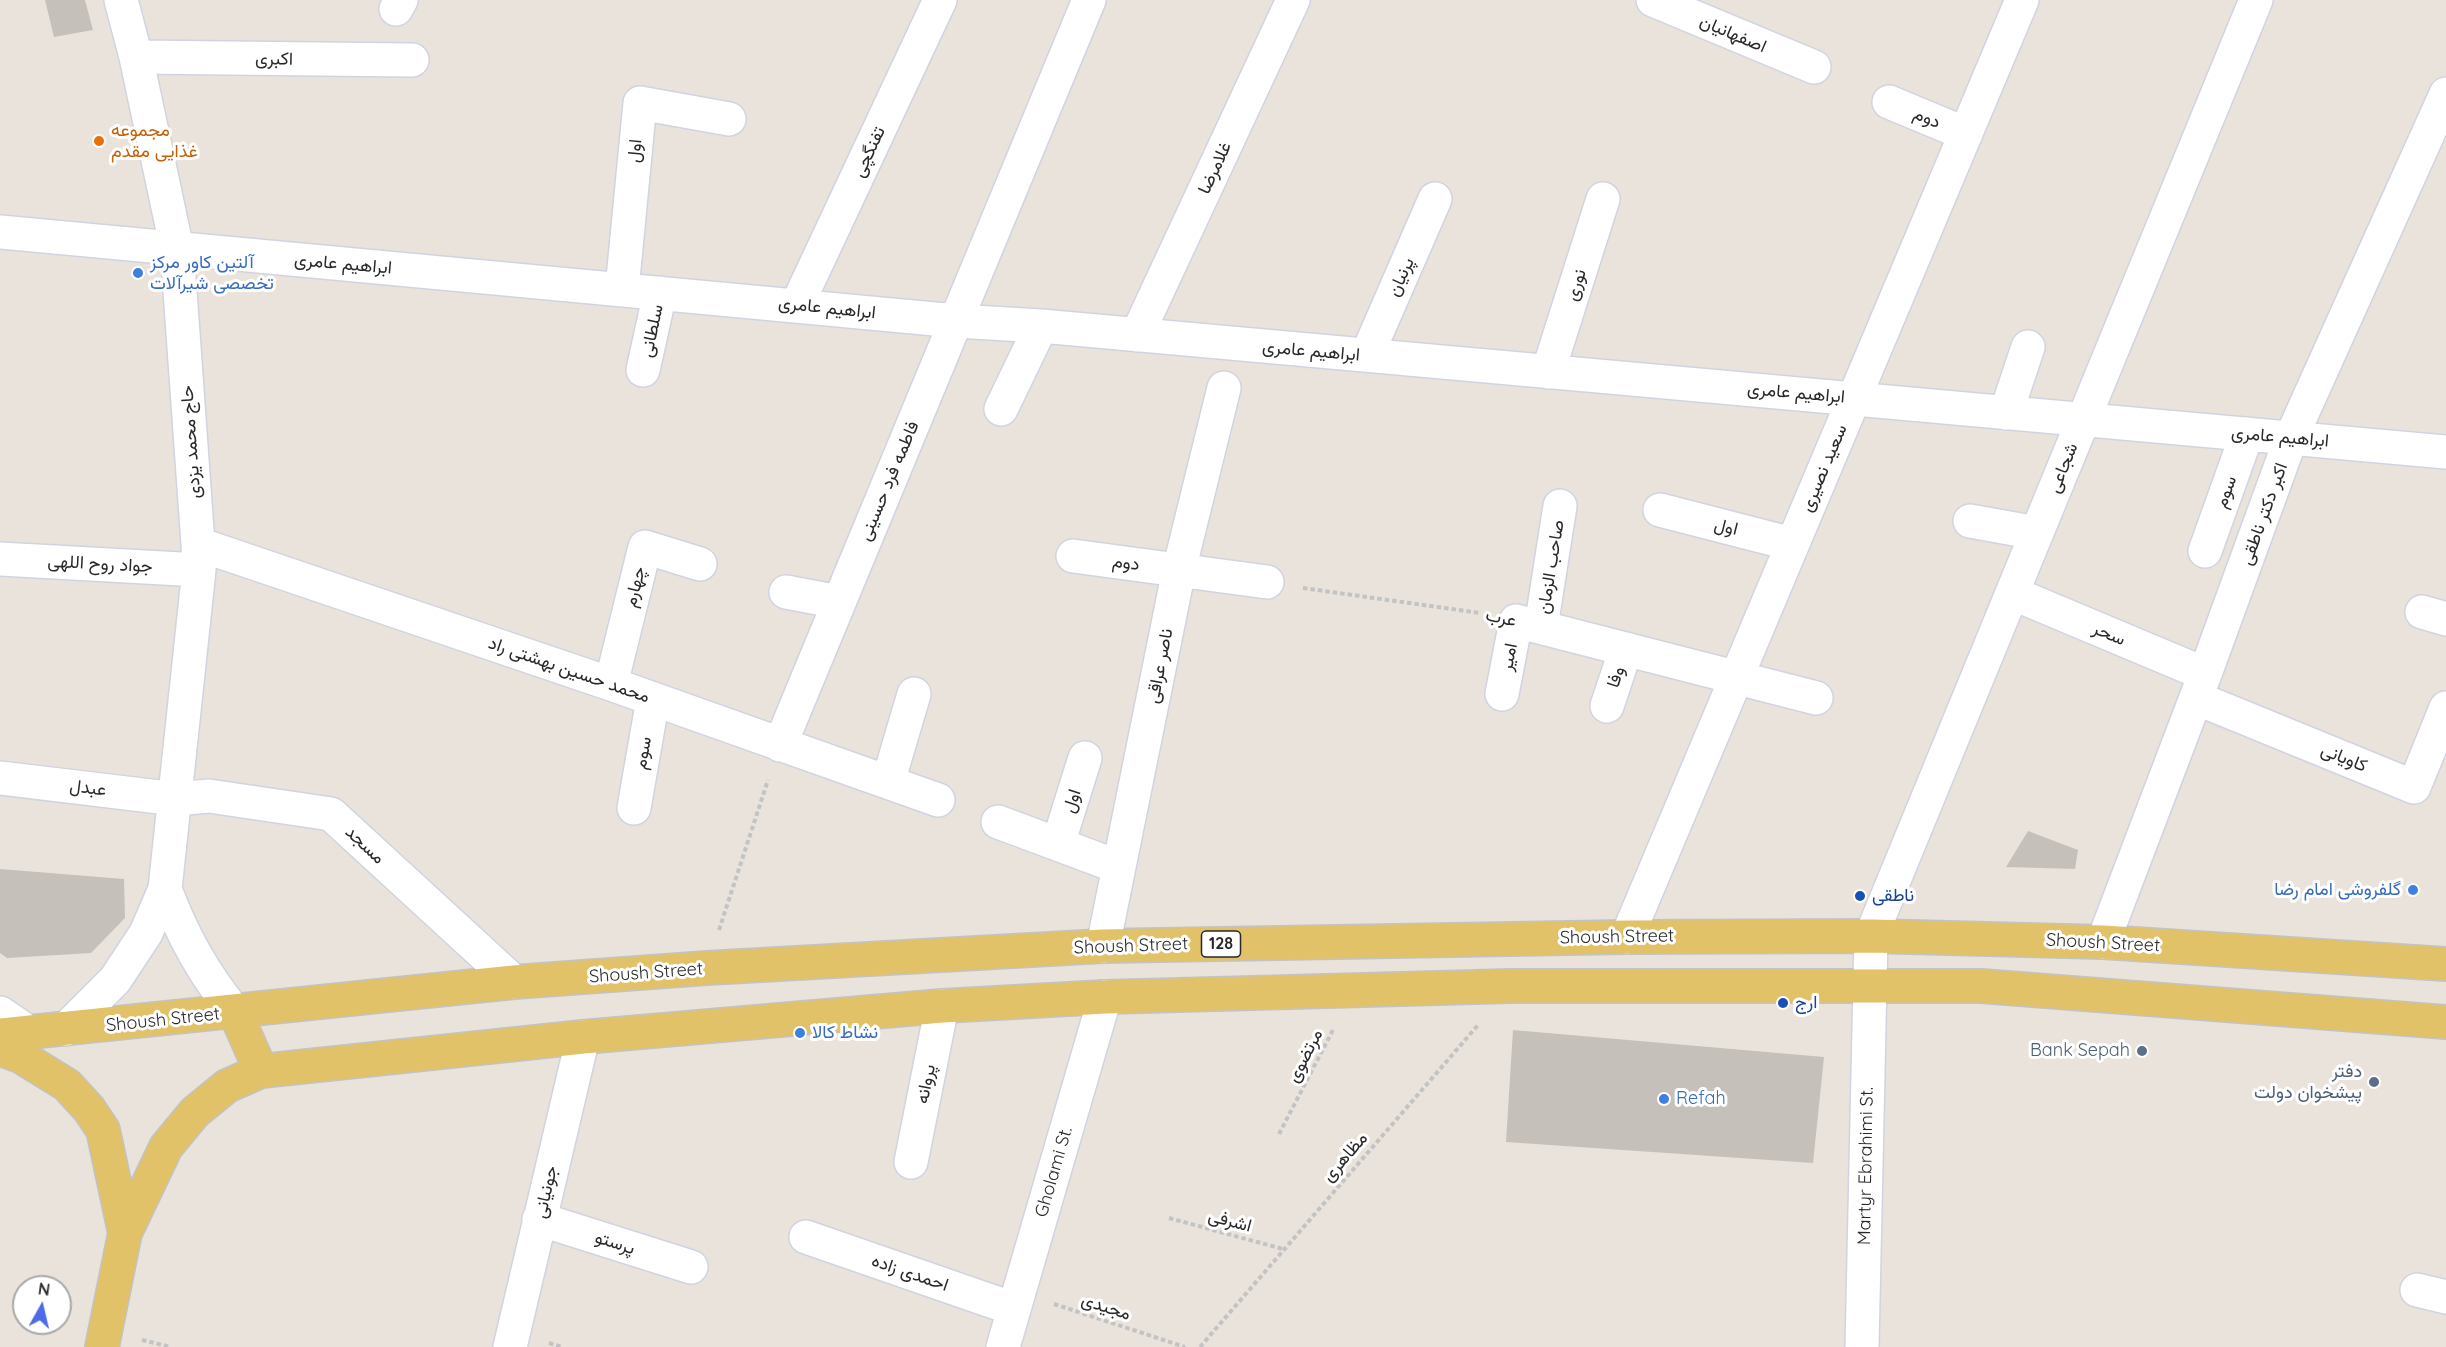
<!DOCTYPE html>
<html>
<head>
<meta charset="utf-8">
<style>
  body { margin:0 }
  #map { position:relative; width:2446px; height:1347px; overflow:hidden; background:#e9e3db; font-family:Quicksand,sans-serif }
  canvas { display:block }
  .north { position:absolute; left:12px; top:1275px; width:60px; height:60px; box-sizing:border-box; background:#fff; border:2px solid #a9a9a9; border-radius:50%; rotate:8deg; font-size:16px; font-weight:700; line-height:24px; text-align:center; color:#282828 }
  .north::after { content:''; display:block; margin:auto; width:21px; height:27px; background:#4c6ce6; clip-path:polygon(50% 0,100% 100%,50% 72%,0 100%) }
</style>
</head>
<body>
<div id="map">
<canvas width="2446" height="1347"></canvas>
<div class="north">N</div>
</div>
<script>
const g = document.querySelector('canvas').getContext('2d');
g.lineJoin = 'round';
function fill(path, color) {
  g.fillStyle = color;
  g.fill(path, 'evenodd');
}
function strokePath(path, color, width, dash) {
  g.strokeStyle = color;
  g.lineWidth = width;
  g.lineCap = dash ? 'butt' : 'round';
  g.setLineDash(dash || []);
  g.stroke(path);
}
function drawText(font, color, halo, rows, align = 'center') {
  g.font = font + ' Quicksand,Vazirmatn,sans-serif';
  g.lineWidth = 6;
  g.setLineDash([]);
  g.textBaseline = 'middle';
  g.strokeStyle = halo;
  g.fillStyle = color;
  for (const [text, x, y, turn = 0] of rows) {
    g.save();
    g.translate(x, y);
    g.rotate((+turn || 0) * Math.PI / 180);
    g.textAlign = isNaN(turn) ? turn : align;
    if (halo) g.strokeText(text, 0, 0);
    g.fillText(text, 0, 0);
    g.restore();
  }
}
fill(new Path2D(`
  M45,0H85L93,30L54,37Z
  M2028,831L2078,850L2075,869L2006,867Z
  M0,869L124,879L125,918L91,953L7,958L0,953Z
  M1513,1030L1824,1057L1813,1163L1506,1142Z`), '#c5c1ba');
const minor = new Path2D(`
  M1653,0L1814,67
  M396,9L401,0
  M136,57L412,60
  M1889,102L1966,134
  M0,232L956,321L1041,326L2446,452
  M622,289L640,103L729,119
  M797,305L940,0
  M1137,335L1293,0
  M1367,355L1435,199
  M643,370L660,293
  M1548,372L1603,199
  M1001,409L1041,326
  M2006,413L2028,347
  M1660,510L1792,544
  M1970,521L2037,533
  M198,544L611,684L938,800
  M2205,551L2247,434
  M1073,556L1267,582
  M0,559L199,570
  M786,592L839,602
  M2012,593L2205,674
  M2422,612L2446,619
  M1541,627L1560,506
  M611,684L645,547L700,564
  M1502,694L1516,621L1816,698
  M2196,698L2414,787L2446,708
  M1607,706L1626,649
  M780,745L1089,0
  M0,778L176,799L209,796L331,814L514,982
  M888,782L914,694
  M634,808L653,699
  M998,822L1119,867
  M1058,844L1085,758
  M165,889C182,935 204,975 235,1012
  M1627,937L2022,0
  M2103,942L2205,674L2291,438L2446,94
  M1103,946L1179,570L1224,388
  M0,1013L28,1032
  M66,1029L115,980L146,933L165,889L199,570L198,544L177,249L136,57L121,0
  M911,1162L942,1006
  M539,1219L691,1267
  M806,1237L1014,1309
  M2417,1290L2446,1297
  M510,1347L583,1037
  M1003,1347L1105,997
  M1862,1347L1871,936L2256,0`);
const major = new Path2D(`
  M235,1012L261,1071
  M0,1035L514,982L707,968L1103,946L1627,937L1871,936L2103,942L2446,964
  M0,1049L20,1056L67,1085L89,1109L103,1130L125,1233
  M102,1347L125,1233L166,1147L195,1112L227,1086L261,1071L583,1037L942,1006L1105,997L1512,986H1981L2446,1022`);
strokePath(minor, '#d1d4e0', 36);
strokePath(major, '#c3c3c3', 36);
strokePath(new Path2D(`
  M1303,588L1480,613
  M719,930L768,780
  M1279,1134L1334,1028
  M1169,1218L1283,1249
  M1054,1304L1185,1347
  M142,1340L171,1347
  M549,1343L562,1347
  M1200,1347L1478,1025`), '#c3c3c3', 4, [4.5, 3]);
strokePath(minor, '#fff', 33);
strokePath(major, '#e1c269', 33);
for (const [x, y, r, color] of [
  [99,141,6,"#e8710a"],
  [138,273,6,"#3f7fe0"],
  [2413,890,6,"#3f7fe0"],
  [1860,896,6,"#1a4fb4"],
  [1783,1003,6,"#1a4fb4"],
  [800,1033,6,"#3f7fe0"],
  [2142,1051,6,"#5c6f8a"],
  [2374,1082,6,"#5c6f8a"],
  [1664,1099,6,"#3f7fe0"]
]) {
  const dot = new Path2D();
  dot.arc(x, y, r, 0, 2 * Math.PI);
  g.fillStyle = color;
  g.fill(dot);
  strokePath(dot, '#fff', 2);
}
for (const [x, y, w] of [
  [1221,944,39]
]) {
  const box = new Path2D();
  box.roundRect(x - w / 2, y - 13, w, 26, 4.5);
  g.fillStyle = '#fff';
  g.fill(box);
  strokePath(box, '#282828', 1.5);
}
drawText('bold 16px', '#282828', null, [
  ["128",1221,944]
]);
drawText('18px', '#282828', '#fff', [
  ["اصفهانیان",1733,34,23],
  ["اکبری",274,59,1],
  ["دوم",1927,118,23],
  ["اول",635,151,-85],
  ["تفنگچی",869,152,-65],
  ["غلامرضا",1215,168,-65],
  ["ابراهیم عامری",343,264,5],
  ["پرنیان",1401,277,-66],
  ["نوری",1576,285,-72],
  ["ابراهیم عامری",827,308,6],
  ["سلطانی",652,331,-78],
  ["ابراهیم عامری",1311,351,5],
  ["ابراهیم عامری",1796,393,5],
  ["ابراهیم عامری",2280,437,5],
  ["حاج محمد یزدی",191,442,-94],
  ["سعید نصیری",1824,468,-67],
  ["شجاعی",2063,468,-68],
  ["فاطمه فرد حسینی",889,481,-67],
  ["سوم",2226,492,-70],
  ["اکبر دکتر ناطقی",2264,514,-70],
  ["اول",1726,527,14],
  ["دوم",1126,563,8],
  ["جواد روح اللهی",100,564,3],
  ["صاحب الزمان",1551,567,-81],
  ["چهارم",635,587,-76],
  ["عرب",1501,618,12],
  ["سحر",2109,634,23],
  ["امیر",1509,657,-79],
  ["ناصر عراقی",1160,666,-79],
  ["محمد حسین بهشتی راد",569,670,19],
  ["وفا",1616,677,-72],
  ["سوم",643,753,-80],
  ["کاویانی",2344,758,22],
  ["عبدل",88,788,7],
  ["اول",1072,801,-72],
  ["مسجد",365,845,43],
  ["Shoush Street",1617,937,-1],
  ["Shoush Street",2103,943,3],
  ["Shoush Street",1131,946,-2],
  ["Shoush Street",646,973,-4],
  ["Shoush Street",163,1020,-6],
  ["مرتضوی",1305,1056,-63],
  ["پروانه",926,1084,-79],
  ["مظاهری",1345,1157,-49],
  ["Martyr Ebrahimi St.",1866,1166,-89],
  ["Gholami St.",1054,1172,-74],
  ["جونیانی",546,1192,-77],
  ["اشرفی",1230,1221,15],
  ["پرستو",615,1243,18],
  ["احمدی زاده",910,1273,19],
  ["مجیدی",1106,1307,18]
]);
drawText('18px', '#c56008', '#fff', [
  ["مجموعه",111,131],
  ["غذایی مقدم",111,152]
], 'left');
drawText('18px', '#366cbe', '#fff', [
  ["آلتین کاور مرکز",150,263],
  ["تخصصی شیرآلات",150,284],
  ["گلفروشی امام رضا",2401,890,"right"],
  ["نشاط کالا",812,1033],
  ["Refah",1676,1099]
], 'left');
drawText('18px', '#164399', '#fff', [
  ["ناطقی",1872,896],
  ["ارج",1795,1003]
], 'left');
drawText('18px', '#4e5e75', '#fff', [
  ["Bank Sepah",2130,1051],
  ["دفتر",2362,1072],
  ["پیشخوان دولت",2362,1093]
], 'right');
</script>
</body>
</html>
